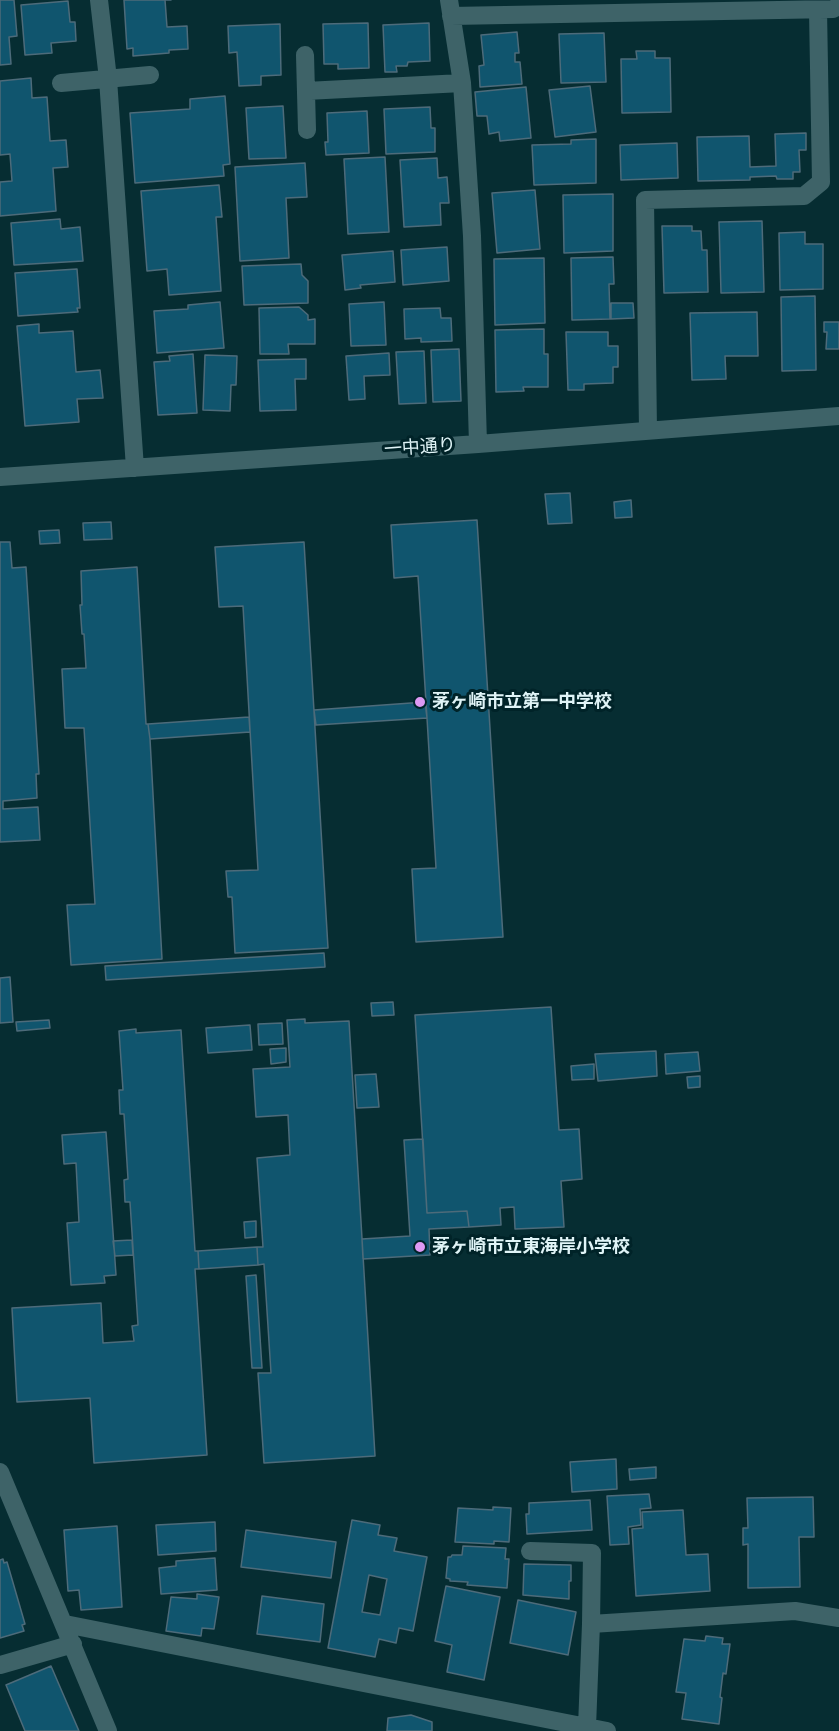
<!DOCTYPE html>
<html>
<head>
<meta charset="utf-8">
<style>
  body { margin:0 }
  canvas { display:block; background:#062d32 }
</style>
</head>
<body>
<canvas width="839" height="1731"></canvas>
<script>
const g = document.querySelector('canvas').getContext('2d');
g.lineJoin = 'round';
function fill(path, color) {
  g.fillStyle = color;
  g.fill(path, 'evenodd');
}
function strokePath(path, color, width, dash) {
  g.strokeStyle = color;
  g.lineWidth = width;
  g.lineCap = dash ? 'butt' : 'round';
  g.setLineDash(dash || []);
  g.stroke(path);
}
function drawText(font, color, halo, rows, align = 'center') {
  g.font = font + ' "Times New Roman","Noto Sans JP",serif';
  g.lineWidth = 6;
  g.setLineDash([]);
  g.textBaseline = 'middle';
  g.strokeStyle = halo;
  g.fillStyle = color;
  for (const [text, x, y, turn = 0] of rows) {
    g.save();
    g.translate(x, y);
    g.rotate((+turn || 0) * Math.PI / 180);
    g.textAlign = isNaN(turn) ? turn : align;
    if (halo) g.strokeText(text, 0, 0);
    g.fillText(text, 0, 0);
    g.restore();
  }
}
const building = new Path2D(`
  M0,0H14L17,36L9,37L11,64L0,65Z
  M124,0H171H165L167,27L187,26L188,49L169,50V53L133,56V48L127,49Z
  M68,1L70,22H75L76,41L51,43L52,53L25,55L21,5Z
  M368,23L369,68L338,69V64H324L323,24Z
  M429,23L430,61L408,62L407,66H396L397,72H385L383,25Z
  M280,24L281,75L261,76V85L239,86L237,52L229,53L228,26Z
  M517,32L519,53H515V62H520L522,84L480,87L479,66L484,65L481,35Z
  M604,33L606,82L561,83L559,34Z
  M636,51H655V58H670L671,112L622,113L621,59H637Z
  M31,78L32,98L47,97L50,141L66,140L68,167L53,168L56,211L0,216V182L12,181L10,154L0,155V81Z
  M590,86L596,132L555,137L549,90Z
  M526,87L531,138L500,141L499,132L489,134L487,116H477L475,92Z
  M225,96L230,164L223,165L224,176L135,183L130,113L190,109V99Z
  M283,106L286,158L249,159L246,108Z
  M430,107L431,128H435V152L386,154L384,109Z
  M367,111L369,153L326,155L325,142H328L327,113Z
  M806,133V150H799L800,172H793V179H777L776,176L750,177V180L698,181L697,137L749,136L750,167L776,166L775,134Z
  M596,139V183L534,185L532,145L571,144V140Z
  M677,143L678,178L621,180L620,145Z
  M385,157L389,232L348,234L344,159Z
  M437,158L438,178L447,177L449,203H440L441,225L404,227L400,160Z
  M305,163L307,197L286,198L289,258L240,261L235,167Z
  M219,185L222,217H216L221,291L169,295L167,269L147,271L141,191Z
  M535,190L540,249L497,253L492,193Z
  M613,194V251L564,253L563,195Z
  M60,219L61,229L80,227L83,261L14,265L11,223Z
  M762,221L764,292L721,293L719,222Z
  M662,226H692V231H701L702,250H707L708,292L664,293Z
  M805,232V244H823V289L780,290L779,233Z
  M447,247L449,281L403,285L401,250Z
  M393,251L395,282L360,285L361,288L345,290L342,255Z
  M613,257L614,284H609L610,319L572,320L571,258Z
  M544,258L545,323L495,325L494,259Z
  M301,264L302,275L308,281V303L244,305L242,266Z
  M77,269L80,308H77L78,312L18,316L15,273Z
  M815,296L816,370L782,371L781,297Z
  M220,302L224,348L157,353L154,311L188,309V305Z
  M384,302L386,345L351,346L349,304Z
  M611,303H633L634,318L611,319Z
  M299,307L308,315V320L315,319V344H288L289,354H260L259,308Z
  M440,308L441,318H451L452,341L421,342V338L405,339L404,309Z
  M757,312L758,356H725L726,379L692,380L690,313Z
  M824,322H839V349H826L827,332H824Z
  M39,324V333L73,331L76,372L100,370L103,398L77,399L79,422L25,426L17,326Z
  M544,329V354H548V387H523L524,391L496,392L495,330Z
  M566,332H608V346H618V367H613V383L584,384V390H568Z
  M459,349L461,401L433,402L431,350Z
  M424,351L426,403L399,404L396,352Z
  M389,353L390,375L364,376L365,399L349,400L346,356Z
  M193,354L197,413L158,415L154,362L170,361L169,356Z
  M205,355L237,356L236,385H231L230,411L203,410Z
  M306,359V379H295L296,410L260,411L258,360Z
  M570,493L572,523L548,524L545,494Z
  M631,500L632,517L615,518L614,502Z
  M477,520L503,937L416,942L412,869L436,868L427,718L418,576L394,578L391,525Z
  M111,522L112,539L84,540L83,523Z
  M59,530L60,543L40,544L39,531Z
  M0,542H10L12,568L26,567L39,774H36L37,798L3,801V809L38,807L40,840L0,842Z
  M304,542L328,948L235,953L232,897H228L226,871L258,870L243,606L219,607L215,547Z
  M137,567L146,724H148L150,739L162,959L71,965L67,905L95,904L84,728H65L62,669L86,668L84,634H82L80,605H82L81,571Z
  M425,702L427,718L316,725L314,710Z
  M249,717L250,732L150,739L148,724Z
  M324,953L325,967L106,980L105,966Z
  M10,977L13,1022L0,1023V978Z
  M393,1002L394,1015L372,1016L371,1003Z
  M551,1007L559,1130L579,1129L582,1179L561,1181L564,1227L515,1229L514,1207L500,1208L501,1225L469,1227L467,1211L427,1213L415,1015Z
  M305,1019V1023L349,1021L375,1456L264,1463L258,1373H271L264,1264L258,1265L257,1247H263L257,1158L290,1155L288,1115L256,1117L253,1069L290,1067L287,1020Z
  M49,1020L50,1028L17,1031L16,1022Z
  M282,1023L283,1044L259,1045L258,1024Z
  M250,1025L252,1050L208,1053L206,1028Z
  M136,1029V1033L181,1030L195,1251H198L199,1269H195L207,1455L94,1463L90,1398L17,1402L12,1308L101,1303L103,1343L134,1341L132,1326L138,1325L130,1202H125L124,1180L128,1179L124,1114H120L119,1090H123L119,1031Z
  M286,1048V1062L271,1064L270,1049Z
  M656,1051L657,1076L598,1081L595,1054Z
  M698,1052L700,1071L666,1074L665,1054Z
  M594,1064V1079L572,1080L571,1066Z
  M376,1074L379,1107L357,1108L355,1075Z
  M700,1076V1087L688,1088L687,1077Z
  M106,1132L116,1275L104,1276L105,1283L71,1285L67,1223L79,1222L76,1163L64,1164L62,1135Z
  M423,1139L427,1213L467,1211L469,1227L429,1229L430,1255L363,1259L362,1239L410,1236L404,1140Z
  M256,1221V1237L245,1238L244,1222Z
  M132,1240L133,1255L115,1256L113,1241Z
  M257,1247L258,1265L199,1269L198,1251Z
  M256,1275L262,1368H252L246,1276Z
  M616,1459L617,1489L572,1492L570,1462Z
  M656,1467V1478L630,1480L629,1469Z
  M649,1494L651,1508L640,1509L641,1525L628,1527L629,1544L610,1545L607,1496Z
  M813,1497L814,1537H799L800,1587L748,1588V1544L743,1545V1528H748L747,1498Z
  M590,1500L592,1530L527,1534L526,1514H529V1503Z
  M493,1507L511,1508L509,1542L494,1541V1544L455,1542L458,1508L493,1510Z
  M683,1510L686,1555L708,1554L710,1591L636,1596L632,1529L643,1528L642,1512Z
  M352,1520L380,1525L378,1535L397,1538L394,1551L427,1557L413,1631L399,1628L396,1643L379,1639L375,1657L328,1648ZM369,1575L387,1579L380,1615L362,1612Z
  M215,1522L216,1551L158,1555L156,1525Z
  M117,1526L122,1607L81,1610L79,1590L68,1591L64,1530Z
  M246,1530L336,1542L331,1578L241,1567Z
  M463,1546L506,1548L505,1559H509L507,1588L467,1585L468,1582L450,1581V1579L446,1578L448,1557H451L452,1555H462Z
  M215,1558L217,1590L161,1594L159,1568L176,1566V1561Z
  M3,1559L4,1563L7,1562L25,1624L22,1625L24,1631L0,1638V1560Z
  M524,1564L571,1565V1581H569V1599L523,1595Z
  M446,1586L500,1597L484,1680L447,1672L452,1645L435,1641Z
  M197,1594L219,1597L214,1629L202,1628L201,1636L166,1631L171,1597L197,1599Z
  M262,1596L324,1604L320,1642L257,1634Z
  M518,1600L576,1612L568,1655L510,1643Z
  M706,1636L723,1638L722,1644H730L726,1674L723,1673L720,1697L722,1698L719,1724L682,1719L686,1693L676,1692L684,1639L705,1641Z
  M51,1666L79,1731H25L6,1685Z
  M411,1715L432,1722V1731H387L388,1718Z`);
fill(building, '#10556e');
strokePath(building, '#4d6b7a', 1.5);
strokePath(new Path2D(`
  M99,0L108,79L135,468
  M449,0L462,83L472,236L478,444
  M451,16L833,9L839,6
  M305,55L307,130
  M61,83L150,75
  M306,91L462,83
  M648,431L645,200L804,196L821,182L818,10
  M0,477L478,444L839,416
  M0,1472L108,1731
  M530,1551L592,1553L591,1624
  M65,1624L607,1731
  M0,1665L73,1644
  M587,1727L591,1624L795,1611L839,1618`), '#3e6368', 18);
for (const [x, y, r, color] of [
  [420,702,6,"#dd99f3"],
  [420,1247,6,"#dd99f3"]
]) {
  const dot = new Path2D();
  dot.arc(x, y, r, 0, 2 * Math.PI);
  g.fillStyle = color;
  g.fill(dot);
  strokePath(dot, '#002328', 2);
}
drawText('18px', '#e0f4f7', '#002328', [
  ["一中通り",420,448,-4]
]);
drawText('bold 18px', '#e0f4f7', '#002328', [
  ["茅ヶ崎市立第一中学校",432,702],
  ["茅ヶ崎市立東海岸小学校",432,1247]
], 'left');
</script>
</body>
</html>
